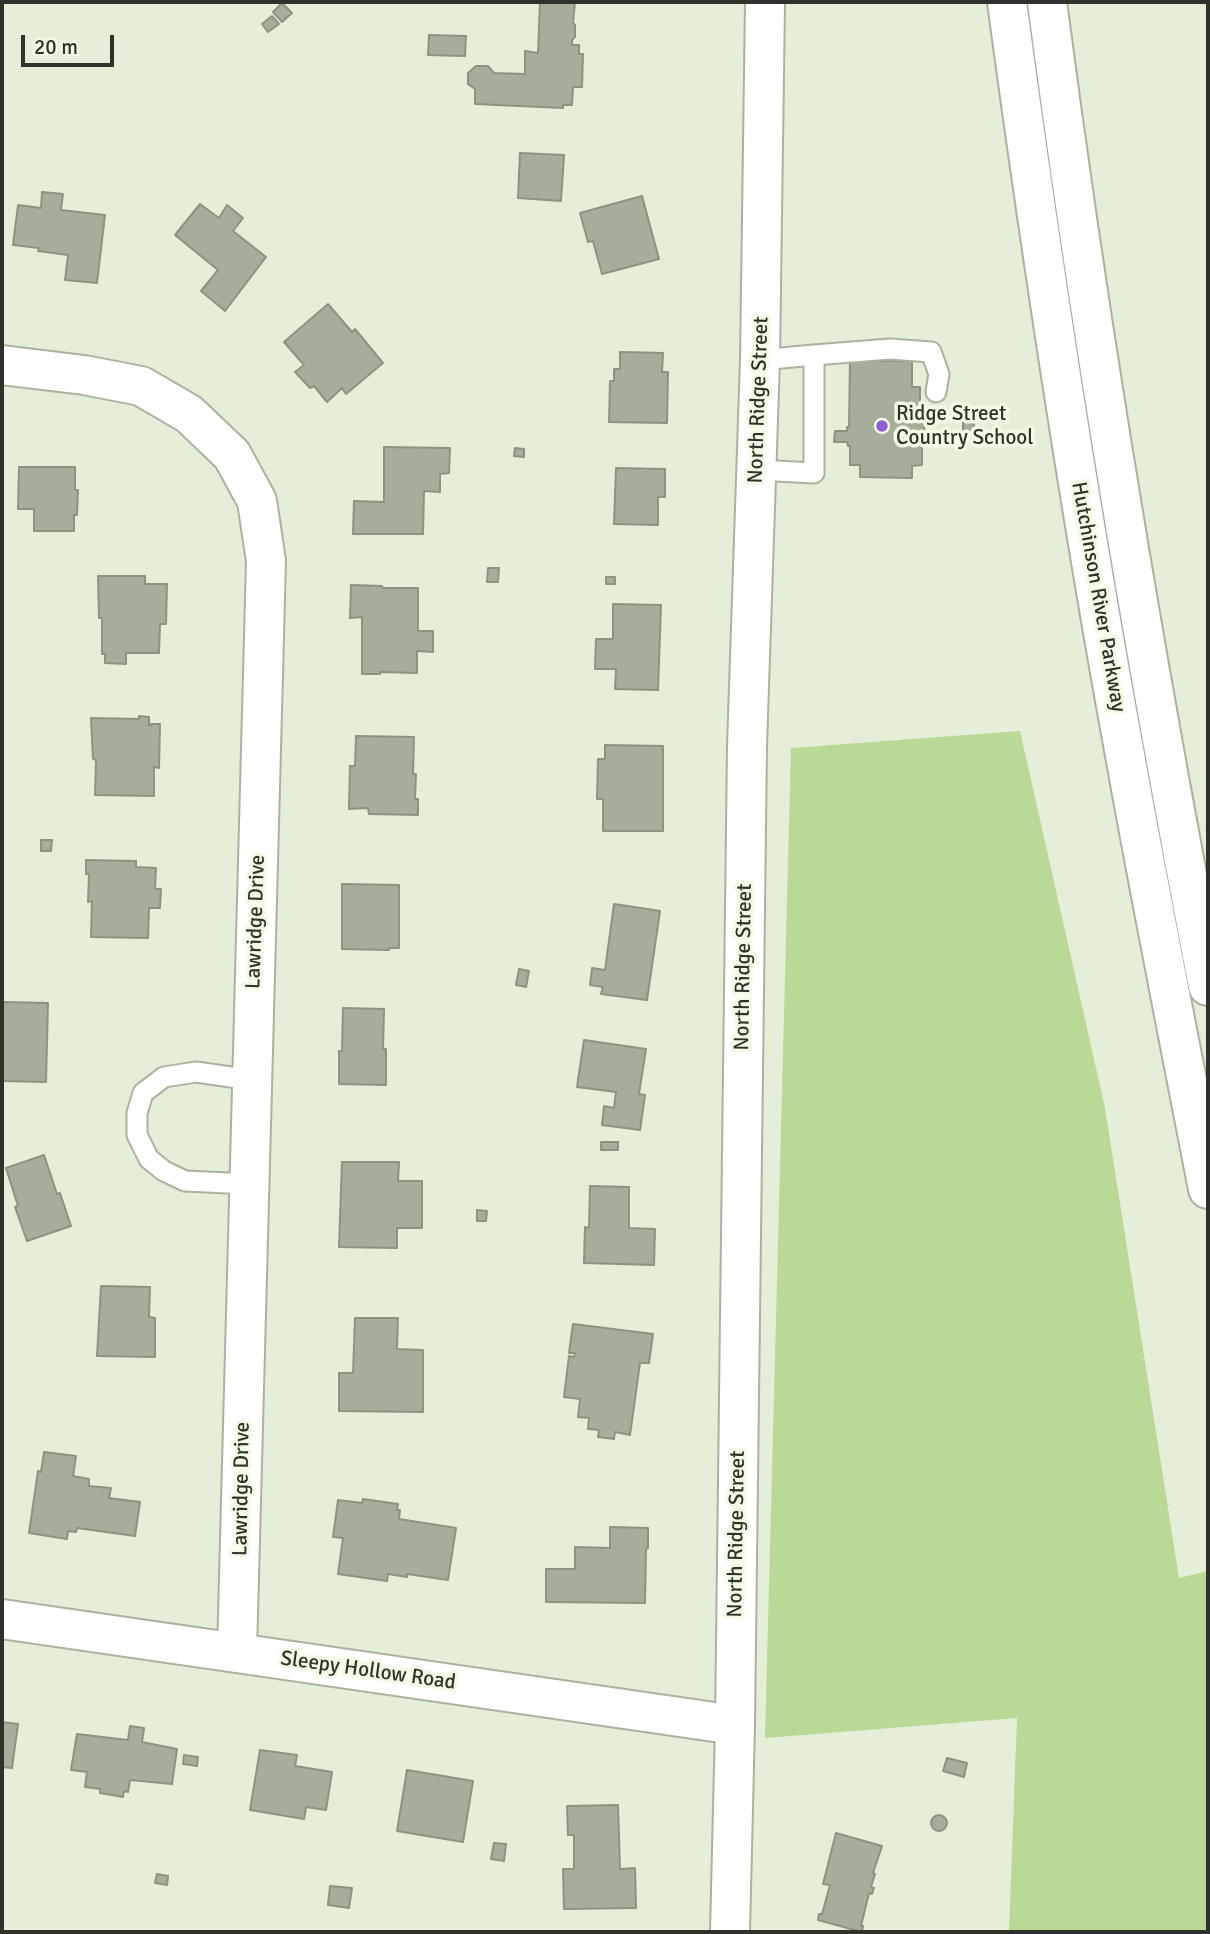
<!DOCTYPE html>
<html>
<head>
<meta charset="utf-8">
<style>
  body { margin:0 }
  #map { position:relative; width:1210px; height:1934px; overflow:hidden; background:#e4eed9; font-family:Signika,sans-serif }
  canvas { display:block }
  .frame { position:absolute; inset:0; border:4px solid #2f322a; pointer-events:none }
  .scale { position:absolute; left:21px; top:35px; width:93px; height:32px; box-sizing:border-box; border:4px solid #2f322a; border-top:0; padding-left:9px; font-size:21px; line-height:24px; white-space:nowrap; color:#2f322a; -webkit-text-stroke:5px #f1fbe6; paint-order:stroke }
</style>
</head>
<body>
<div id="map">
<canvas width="1210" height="1934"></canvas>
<div class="frame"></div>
<div class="scale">20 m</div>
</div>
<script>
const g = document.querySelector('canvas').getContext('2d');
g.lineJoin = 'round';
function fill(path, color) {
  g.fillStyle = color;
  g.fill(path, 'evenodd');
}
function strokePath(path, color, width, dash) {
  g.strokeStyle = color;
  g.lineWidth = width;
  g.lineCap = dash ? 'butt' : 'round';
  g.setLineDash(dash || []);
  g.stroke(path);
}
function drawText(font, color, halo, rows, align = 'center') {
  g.font = font + ' Signika,sans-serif';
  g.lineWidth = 7;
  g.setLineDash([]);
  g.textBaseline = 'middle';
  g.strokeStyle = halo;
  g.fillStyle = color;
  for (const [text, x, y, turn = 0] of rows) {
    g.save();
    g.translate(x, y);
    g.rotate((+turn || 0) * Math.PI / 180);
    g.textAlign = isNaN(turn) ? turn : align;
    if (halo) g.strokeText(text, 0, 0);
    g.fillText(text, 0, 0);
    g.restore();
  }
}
fill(new Path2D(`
  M1020,731L1105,1108L1179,1578L1208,1571V1932H1009L1017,1718L765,1738L791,748Z`), '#bbd996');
const building = new Path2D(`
  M540,2H575L573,23L575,25V37L572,40V45H579V54H583L582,87H573L572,105H563V108L475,104V89L468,84V73L476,66H488L494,73L525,74V51L538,53Z
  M282,3L292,13L282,22L273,12Z
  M272,16L279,24L268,32L262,24Z
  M429,35L466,36L465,56L428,55Z
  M520,153L564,155L561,201L518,198Z
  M42,192L63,194L61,210L105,215L97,283L65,280L68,255L38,251L39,248L13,245L18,205L41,208Z
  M642,196L659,259L602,274L593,241L588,242L580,213Z
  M200,204L219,218L227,205L243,218L233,231L266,257L225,311L201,291L218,270L175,235Z
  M328,304L352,332L355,329L383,363L346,394L342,388L327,402L314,386L310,388L295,372L304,365L284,342Z
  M620,352L663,353L662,372H668L667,423L609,422L610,381H614V369H620Z
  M850,361H912V387H920V408H923L925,446H922V465L912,466V478L860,477V465H850V446H848L847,442H834L835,431H847V427H849Z
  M963,419H974V430L963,431Z
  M384,447L450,448L449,473L440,474V492L424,491L423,534H353L354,501L384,502Z
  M515,448L524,449V457L514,456Z
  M19,467H75V490H78L77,515H74V531H34V509H18Z
  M616,468L665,469V497H658V525L614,524Z
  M488,568H499L498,582H487Z
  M98,576H145V584H167L166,624H160L159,653H126V664L105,663V654H102V618H99Z
  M606,577H615V584H606Z
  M351,585L382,586L383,588H418V631H433V652L417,651V673L380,672V674H362V617L350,618Z
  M613,604L661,605L658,690L615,689L616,669H595L596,639H613Z
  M139,716L149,717V726L151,725V724H160L159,768L154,767V796L95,795L96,760L93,759L91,718L139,719Z
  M356,736L414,737L413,774H416L415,799H418V815L369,814L368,808L349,809L350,766H355Z
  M605,745L663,746V831H603V799H597L598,759H605Z
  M41,840H52L51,851H41Z
  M86,860L136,861V867L156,868L155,889H161L160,908H149L148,938L91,937L92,901L88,902L89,874H86Z
  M342,884L399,885V948H389V950L342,949Z
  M614,904L660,911L647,1000L601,994L603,987L590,985L592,968L605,970Z
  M519,969L529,971L526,987L516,985Z
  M2,1002L48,1003L46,1082L2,1081Z
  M343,1008L384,1009L383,1049H386V1085L339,1084V1051H342Z
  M584,1040L646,1049L639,1094L645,1095L640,1130L602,1125L604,1106L614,1108L616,1092L577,1087Z
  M601,1142H618V1150H601Z
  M44,1155L57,1194L60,1193L71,1226L27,1241L15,1207L18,1206L6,1168Z
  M342,1162H399L398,1181H422V1228H397V1248L339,1247Z
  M590,1186L629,1187V1228L655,1229L654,1265L584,1263L585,1227L589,1228Z
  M477,1210L487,1211L486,1221H477Z
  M101,1286L150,1287L149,1317L155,1318V1357L97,1356Z
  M355,1318H398L397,1349L423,1350V1412L339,1411V1373H353Z
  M573,1324L653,1334L649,1363H640L630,1435L615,1432L614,1439L598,1437L599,1430L588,1429L589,1418L578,1417L580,1399L564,1397L569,1356L574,1357L575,1353H569Z
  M44,1452L76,1456L73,1476L89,1479V1486L111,1488L109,1498L140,1502L135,1536L77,1528L76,1532L68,1531L67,1539L29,1533L38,1471L41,1472Z
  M363,1499L398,1504L397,1510H400L399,1519L456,1528L448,1580L407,1574V1577L388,1574L387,1581L338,1574L343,1538L333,1537L338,1500L362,1503Z
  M610,1527L648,1528V1548L646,1549L645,1603L546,1602V1569H575V1547L610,1548Z
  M2,1722L18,1724L12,1768L2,1767Z
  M130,1726L144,1728L142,1742L177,1749L172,1784L130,1780L128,1792L124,1791L123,1797L100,1793V1789L85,1787L87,1772L71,1770L77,1734L128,1740Z
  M260,1750L297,1755L295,1766L332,1772L326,1810L306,1807L304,1819L250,1810Z
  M184,1755L198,1757L197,1766L183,1764Z
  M947,1758L967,1763L964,1777L943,1771Z
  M407,1770L473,1781L463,1842L397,1831Z
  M618,1805L620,1869L635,1868L636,1908L564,1909L563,1869H574V1835H568L567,1806Z
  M931 1823a8 8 0 1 1 16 0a8 8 0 1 1-16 0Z
  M836,1833L882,1846L873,1873L875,1874L871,1887L874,1888L872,1894L869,1893L861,1926H863L862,1932L818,1920L819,1914H822L830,1885L823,1884Z
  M494,1843L506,1844L504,1861L491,1859Z
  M157,1874L168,1876L167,1885L155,1883Z
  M330,1886L352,1888L349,1908L328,1905Z`);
fill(building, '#a5ae9a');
strokePath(building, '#8b9480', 2);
const lane = new Path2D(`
  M814,355L890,349L931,352L939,374L936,392
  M757,470L814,473V355L760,360
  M249,1184L185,1181L164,1171L149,1159L137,1135V1113L143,1093L164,1077L196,1072L252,1080`);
const street = new Path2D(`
  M2,365L84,375L141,386L189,414L232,455L257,501L266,561L237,1652
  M2,1619L735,1725`);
const secondary = new Path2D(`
  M730,1932L735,1725L747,746L760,360L765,2`);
const highway = new Path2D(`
  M1007,2C1041,253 1079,505 1125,755C1151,900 1180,1044 1208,1189
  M1047,2C1090,331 1145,660 1208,986`);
strokePath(lane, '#a9b39f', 23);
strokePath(street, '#a9b39f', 42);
strokePath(secondary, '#a9b39f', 42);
strokePath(highway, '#a9b39f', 42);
strokePath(lane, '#fff', 19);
strokePath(street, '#fff', 38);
strokePath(secondary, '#fff', 38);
strokePath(highway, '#fff', 38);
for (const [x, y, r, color] of [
  [882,426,7,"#935bd3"]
]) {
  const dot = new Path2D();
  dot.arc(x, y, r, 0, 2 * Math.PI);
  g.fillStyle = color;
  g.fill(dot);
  strokePath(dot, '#f1fbe6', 2.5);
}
drawText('21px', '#2f322a', '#f1fbe6', [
  ["North Ridge Street",759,400,-88],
  ["Hutchinson River Parkway",1098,597,80],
  ["Lawridge Drive",256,922,-88],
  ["North Ridge Street",744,967,-89],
  ["Lawridge Drive",242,1489,-89],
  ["North Ridge Street",737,1534,-89],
  ["Sleepy Hollow Road",368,1671,8]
]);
drawText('21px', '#2f322a', '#f1fbe6', [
  ["Ridge Street",896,414],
  ["Country School",896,438]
], 'left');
</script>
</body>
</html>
